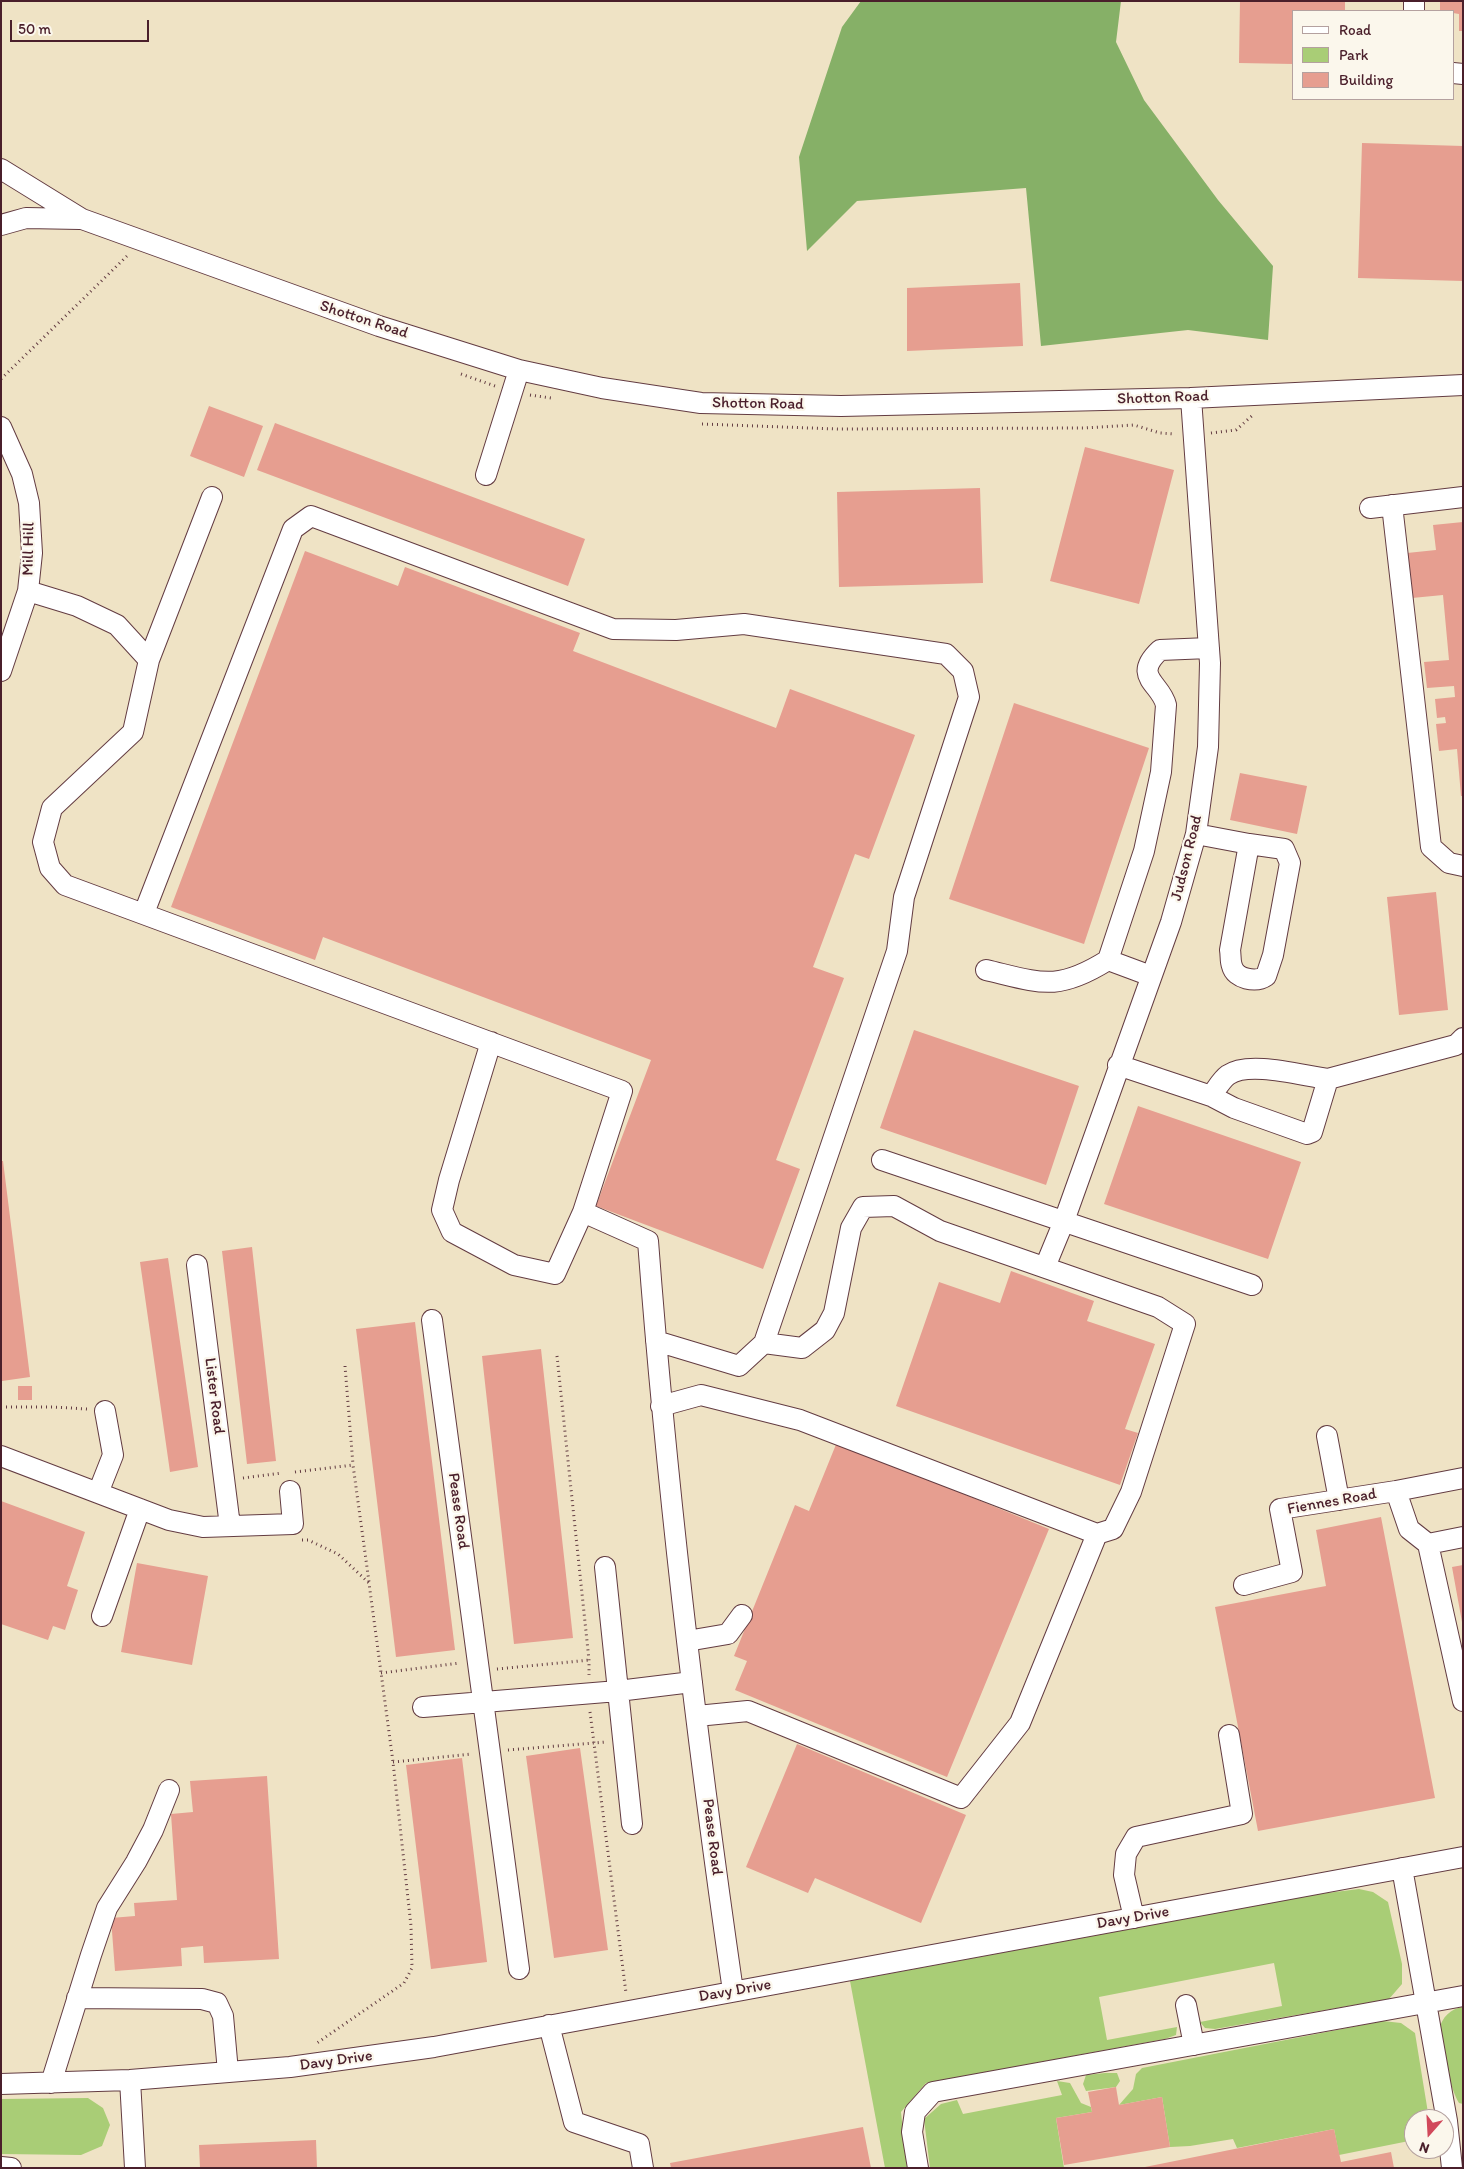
<!DOCTYPE html>
<html>
<head>
<meta charset="utf-8">
<style>
  body { margin:0 }
  #map { position:relative; width:1464px; height:2169px; overflow:hidden; background:#efe3c5; font-family:Itim,sans-serif }
  canvas { display:block }
  .frame { position:absolute; inset:0; border:2px solid #4a1f2b; pointer-events:none }
  .legend { position:absolute; left:1292px; top:10px; width:162px; height:90px; box-sizing:border-box; background:#fbf7ec; border:1px solid #b4a19f; margin:0; padding:6px 9px; list-style:none; font-size:15px; color:#4a1f2b }
  .legend li { display:flex; align-items:center; gap:10px; height:25px }
  .legend b { width:25px; border:1px solid #b4a19f }
  .north { position:absolute; left:1404px; top:2109px; width:50px; height:50px; box-sizing:border-box; background:#fbf7ec; border:1px solid #b4a19f; border-radius:50%; rotate:199deg; font-size:14px; font-weight:700; line-height:20px; text-align:center; color:#4a1f2b }
  .north::after { content:''; display:block; margin:auto; width:18px; height:22px; background:#d1495b; clip-path:polygon(50% 0,100% 100%,50% 72%,0 100%) }
  .scale { position:absolute; left:10px; top:20px; width:139px; height:22px; box-sizing:border-box; border:2px solid #4a1f2b; border-top:0; padding-left:6px; font-size:15px; line-height:18px; white-space:nowrap; color:#4a1f2b; -webkit-text-stroke:4px #fbf7ec; paint-order:stroke }
</style>
</head>
<body>
<div id="map">
<canvas width="1464" height="2169"></canvas>
<div class="frame"></div>
<ul class="legend">
<li><b style="height:6px;background:#fff"></b>Road</li>
<li><b style="height:14px;background:#a9cd76"></b>Park</li>
<li><b style="height:14px;background:#e69e90"></b>Building</li>
</ul>
<div class="north">N</div>
<div class="scale">50 m</div>
</div>
<script>
const g = document.querySelector('canvas').getContext('2d');
g.lineJoin = 'round';
function fill(path, color) {
  g.fillStyle = color;
  g.fill(path, 'evenodd');
}
function strokePath(path, color, width, dash) {
  g.strokeStyle = color;
  g.lineWidth = width;
  g.lineCap = dash ? 'butt' : 'round';
  g.setLineDash(dash || []);
  g.stroke(path);
}
function drawText(font, color, halo, rows, align = 'center') {
  g.font = font + ' Itim,sans-serif';
  g.lineWidth = 4.5;
  g.setLineDash([]);
  g.textBaseline = 'middle';
  g.strokeStyle = halo;
  g.fillStyle = color;
  for (const [text, x, y, turn = 0] of rows) {
    g.save();
    g.translate(x, y);
    g.rotate((+turn || 0) * Math.PI / 180);
    g.textAlign = isNaN(turn) ? turn : align;
    if (halo) g.strokeText(text, 0, 0);
    g.fillText(text, 0, 0);
    g.restore();
  }
}
fill(new Path2D(`
  M1359,1889L1373,1892L1388,1902L1402,1964V1984L1389,1999L1215,2029L1205,2028L1200,2022L1282,2006L1274,1963L1099,1997L1107,2040L1177,2027L1176,2035L1165,2039L926,2083L901,2112L907,2168H885L850,1981L1319,1894Z
  M1463,2007V2104L1459,2103C1452,2092 1437,2042 1439,2030C1442,2017 1450,2009 1463,2007Z
  M1383,2021L1401,2023L1415,2033L1429,2119H1414V2140L1339,2155L1334,2129L1237,2148L1233,2139L1190,2146L1170,2147L1162,2097L1119,2105L1133,2089L1136,2074L1142,2068Z
  M1105,2073H1117L1120,2081L1116,2087L1086,2091L1083,2084L1086,2075Z
  M1057,2081L1070,2083L1081,2103L1091,2107L1092,2112L1056,2118L1064,2168H930L924,2119L941,2104L957,2100L963,2114L1062,2095Z
  M88,2098L103,2108L110,2125L102,2146L81,2155L1,2154V2099Z`), '#a9cd76');
fill(new Path2D(`
  M861,1H1121L1116,42L1144,100L1218,200L1273,266L1268,340L1188,330L1041,346L1026,188L857,201L807,251L799,157L842,27Z`), '#86b067');
fill(new Path2D(`
  M1240,1H1345V11H1293V64L1239,63Z
  M1440,1H1463V31H1459V14L1453,13V11H1440Z
  M1362,143L1463,146V281L1358,278Z
  M1020,283L1023,346L907,351V288Z
  M209,406L263,426L244,477L190,456Z
  M275,423L585,539L568,586L257,470Z
  M1085,447L1174,470L1139,604L1050,581Z
  M980,488L983,583L839,587L837,492Z
  M1463,522V796H1461L1457,749L1439,751L1436,724L1446,723L1445,717L1437,718L1435,699L1455,697L1454,686L1427,688L1424,662L1449,660L1443,595L1412,598L1407,553L1436,550L1433,525Z
  M305,551L398,586L405,567L580,633L573,651L776,728L790,689L915,735L869,859L855,854L813,967L844,978L776,1160L800,1169L763,1269L596,1206L651,1060L323,937L315,960L171,907Z
  M1014,703L1149,748L1084,944L949,899Z
  M1240,773L1307,786L1297,834L1230,820Z
  M1436,892L1448,1010L1399,1015L1387,897Z
  M914,1030L1079,1086L1046,1185L880,1128Z
  M1138,1106L1301,1162L1268,1259L1104,1204Z
  M1,1161H3L30,1377L2,1381Z
  M252,1247L276,1461L247,1464L222,1251Z
  M168,1258L198,1467L170,1472L140,1262Z
  M1011,1271L1094,1301L1087,1321L1155,1344L1125,1429L1138,1433L1120,1485L896,1406L939,1282L1000,1303Z
  M415,1322L455,1650L396,1657L356,1329Z
  M541,1349L573,1638L514,1644L482,1356Z
  M18,1386H32V1400H18Z
  M837,1442L1049,1529L947,1777L735,1690L747,1661L734,1656L795,1505L809,1511Z
  M1,1501L85,1532L67,1586L78,1590L65,1630L53,1626L48,1640L1,1624Z
  M1381,1517L1435,1798L1258,1831L1215,1607L1326,1586L1316,1530Z
  M137,1563L208,1576L192,1665L121,1652Z
  M1463,1565V1622H1462L1452,1567Z
  M797,1744L966,1815L921,1923L815,1878L808,1893L746,1867Z
  M580,1748L608,1950L554,1958L526,1756Z
  M462,1758L487,1962L431,1969L406,1765Z
  M267,1776L279,1959L204,1963L203,1946L181,1948L182,1966L115,1971L111,1918L135,1916L134,1903L177,1900L171,1814L193,1812L190,1781Z
  M1116,2087L1119,2105L1162,2097L1170,2147L1064,2165L1056,2118L1092,2112L1088,2092Z
  M863,2127L871,2168H671L670,2163Z
  M1334,2129L1341,2162L1391,2152L1394,2168H1140Z
  M316,2140L317,2168H200L199,2145Z`), '#e69e90');
const minor = new Path2D(`
  M1414,11V1
  M1453,73L1463,74
  M1,169L82,219L379,326L519,370L602,388L701,403L841,406L1191,398L1463,385
  M1,225L26,218L80,219
  M1,427L22,474L29,503L32,553L28,591L1,671
  M486,475L519,370
  M1392,505L1431,847L1449,863L1463,866
  M1370,508L1463,497
  M28,591L77,606L117,625L149,660L133,732L52,808L43,842L50,868L65,885L622,1091L583,1212L648,1241C667,1492 697,1742 733,1991
  M149,660L212,497
  M1196,834L1249,844L1230,950C1231,955 1230,961 1232,966C1235,979 1256,983 1266,976L1273,955L1290,863L1284,849L1249,844
  M144,913L293,529L311,516L613,629L676,630L744,624L946,654L963,671L969,697L904,897L897,951L764,1343L739,1366L656,1341
  M986,970C1041,983 1057,992 1108,960
  M1151,976L1108,960L1144,851L1161,772L1166,705C1161,683 1131,677 1160,650L1209,648
  M491,1042L449,1180L442,1210L452,1232L514,1265L555,1274L583,1212
  M1118,1065L1211,1096L1234,1108L1307,1134L1312,1132L1328,1079C1303,1076 1249,1060 1228,1075C1221,1080 1216,1090 1211,1096
  M1328,1079L1456,1045L1463,1038
  M882,1160L1252,1285
  M197,1265L230,1526
  M1045,1267L1064,1221L1171,922L1196,834L1208,747L1210,663L1191,398
  M432,1320L519,1969
  M764,1343L802,1348L825,1330L834,1313L851,1228L863,1207L894,1206L940,1231L1158,1307L1185,1324L1131,1492L1113,1529L1097,1534
  M661,1406L701,1395L800,1420L1097,1534L1020,1723L961,1798L748,1711L697,1716
  M1327,1436L1339,1500
  M1,1456L169,1520L203,1527L293,1524L290,1491
  M1396,1491L1409,1529L1428,1544L1463,1537
  M98,1493L113,1455L105,1411
  M1428,1544L1463,1701
  M605,1567L632,1824
  M1244,1585L1292,1572L1280,1509L1396,1491L1463,1478
  M102,1616L140,1509
  M687,1641L728,1634L742,1615
  M423,1707L618,1691L692,1682
  M1402,1868L1447,2121L1452,2168
  M1134,1918L1124,1875L1126,1854L1136,1837L1242,1814L1229,1735
  M77,1998L202,1999L217,2003L223,2016L228,2072
  M1186,2005L1194,2045
  M549,2025L574,2122L639,2144L643,2168
  M130,2080L135,2168
  M51,2083L91,1955L107,1908L136,1862L153,1830L169,1790
  M1,2084L130,2080L290,2067L434,2047L1463,1857
  M1,2167L11,2168
  M918,2168L912,2132L915,2112L933,2092L1463,1996`);
strokePath(minor, '#633c42', 22);
strokePath(new Path2D(`
  M461,374L495,386
  M1,379L127,256
  M530,395L551,398
  M702,424L837,429L1084,428L1134,425L1160,433L1175,434
  M1211,433L1236,430L1254,414
  M557,1356L589,1660V1675
  M345,1366L353,1465
  M1,1407H53L87,1409
  M295,1472L353,1465L369,1582
  M243,1478L282,1473
  M302,1540H308L338,1554L369,1583L393,1762L411,1926L412,1968L404,1983L317,2043
  M497,1669L590,1660
  M381,1673L460,1663
  M590,1712L626,1993
  M508,1750L606,1742
  M393,1762L472,1754`), '#633c42', 3, [1, 4]);
strokePath(minor, '#fff', 20);
drawText('16px', '#4a1f2b', '#fbf7ec', [
  ["Shotton Road",364,320,18],
  ["Shotton Road",1163,398,-2],
  ["Shotton Road",758,404,1],
  ["Mill Hill",29,549,-89],
  ["Judson Road",1187,858,-76],
  ["Lister Road",214,1396,83],
  ["Fiennes Road",1332,1502,-10],
  ["Pease Road",458,1511,82],
  ["Pease Road",712,1837,83],
  ["Davy Drive",1133,1918,-10],
  ["Davy Drive",735,1991,-10],
  ["Davy Drive",336,2061,-8]
]);
</script>
</body>
</html>
